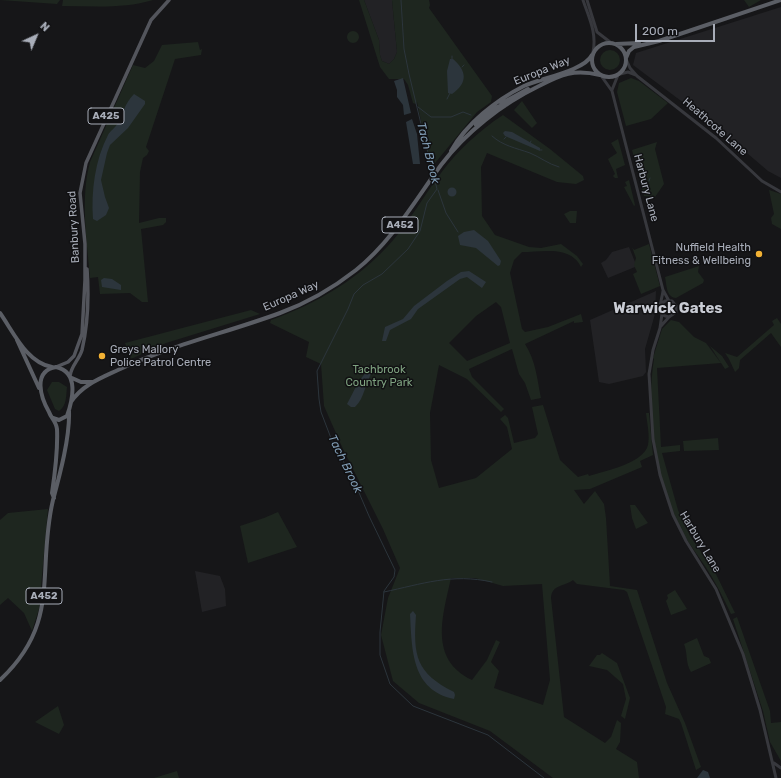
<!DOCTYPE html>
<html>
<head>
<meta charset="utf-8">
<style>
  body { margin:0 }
  #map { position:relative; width:781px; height:778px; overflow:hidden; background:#161618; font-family:Rubik,sans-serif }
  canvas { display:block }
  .north { position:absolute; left:16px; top:16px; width:40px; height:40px; -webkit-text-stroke:3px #111113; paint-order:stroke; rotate:44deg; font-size:11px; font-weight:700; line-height:16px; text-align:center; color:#a8adb8 }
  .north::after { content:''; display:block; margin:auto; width:14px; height:18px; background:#a8adb8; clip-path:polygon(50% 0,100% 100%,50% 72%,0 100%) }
  .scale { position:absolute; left:635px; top:24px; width:80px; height:18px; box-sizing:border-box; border:2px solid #a8adb8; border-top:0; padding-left:5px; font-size:12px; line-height:14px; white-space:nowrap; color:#a8adb8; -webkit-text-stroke:3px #111113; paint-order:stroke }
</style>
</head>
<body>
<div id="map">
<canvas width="781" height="778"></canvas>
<div class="north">N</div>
<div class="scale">200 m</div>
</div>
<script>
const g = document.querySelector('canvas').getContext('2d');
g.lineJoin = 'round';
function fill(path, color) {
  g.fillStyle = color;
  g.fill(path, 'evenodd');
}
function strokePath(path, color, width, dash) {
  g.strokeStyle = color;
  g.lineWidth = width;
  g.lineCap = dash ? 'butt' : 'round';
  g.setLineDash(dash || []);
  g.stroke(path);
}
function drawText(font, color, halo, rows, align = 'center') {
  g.font = font + ' Rubik,sans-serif';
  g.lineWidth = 3;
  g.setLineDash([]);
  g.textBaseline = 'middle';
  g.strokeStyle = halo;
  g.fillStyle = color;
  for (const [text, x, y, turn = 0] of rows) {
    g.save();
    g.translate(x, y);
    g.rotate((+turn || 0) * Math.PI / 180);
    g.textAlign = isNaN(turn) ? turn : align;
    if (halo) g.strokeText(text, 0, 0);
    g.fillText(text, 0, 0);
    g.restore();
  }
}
fill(new Path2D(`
  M364,0H392L397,52L394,59L389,64L382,61L380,55L379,40Z
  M781,7V178L768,171L720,130L633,65L636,53Z
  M629,247L635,262V267L608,278L601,263L606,260L612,252Z
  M656,291L655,314L645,349L646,372L643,376L609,384L599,382L590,320Z
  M195,571L220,576L225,589L226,606L202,612Z`), '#222225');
fill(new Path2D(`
  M0,0H60L57,4Z
  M63,0H153C124,9 93,6 62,6Z
  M359,0H364L379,40L380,55L382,61L389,64L394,59L397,52L392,0H429L430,5L429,8L492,96L491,102L477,112L431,168L417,102L416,104L413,103L408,85L404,79H389L380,67Z
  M744,0H761L749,7Z
  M347 37a6 6 0 1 1 12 0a6 6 0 1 1-12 0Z
  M198,42L200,50L202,49L201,55L175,59L146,147L149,151L147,155L143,158L140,172L139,223L159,218H166V222L163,225L141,229L148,302H142L130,293L100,294L98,277L90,278C87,240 80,199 90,162L133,65L145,68L154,61L162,45Z
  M600 60a10 10 0 1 1 20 0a10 10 0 1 1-20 0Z
  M631,78L639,81L668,103L651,119L626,126L617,92L619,83Z
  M522,101L537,123L532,128L514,110Z
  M503,115L550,149L583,176L584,180L576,184L557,182L487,153L481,167L482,216L495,235L529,247L541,248L561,244L577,256L583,264L581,267C571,245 541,252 522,252L514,260L510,273L522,329L525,332L548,327L581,314L583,322L574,323V321L525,344C536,361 537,379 541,398L531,400L525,383L519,374L512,349L469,369L472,377L504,409L501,412L467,379L439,365L430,413L431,460L439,488L476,478L512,449L507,427L500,419L505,415L508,418L514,443L535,438L538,434L532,407L543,405L560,460L578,477L588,474L589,476C605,471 644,463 648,445C650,435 647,423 646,413H649L653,455L640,461L642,467L590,489L574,490L584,504L595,491L604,504L606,518L610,586L637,590L667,683L685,723L701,767L696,770L681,723L679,719L665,714L666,707L627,592L624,590L577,584L573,580C564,587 552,584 551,598L564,717L605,743L611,737L617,720L621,723L620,742L616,749L637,762L639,778H553L490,731L419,703L393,681L381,635L388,598L400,568L383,529L343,449L324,406L321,364L306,357L309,342L270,323L271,320C318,303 361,278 394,239C411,219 425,194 441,173C458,150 480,130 503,115ZM496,302L501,307L510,343L467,361L449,343L476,316ZM451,578H475L503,586L542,584L550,680L543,705L494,688L499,671L491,662L500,642L496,640L487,660L472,680C428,659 443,615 451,578Z
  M618,139L625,165L616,169L618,178H615L613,176L615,174L608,159L617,153L611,143Z
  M657,142L655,149L664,184L655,197L644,196L632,150Z
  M629,180L635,205L634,206L624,187L627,186L625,182Z
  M769,190L781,194V229L772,224L771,218L774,214Z
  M570,211H577L576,223H570L564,214Z
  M649,244L660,286L641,294L633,274L637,272L634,265L636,258L632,247L634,250Z
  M699,266L698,272L704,280L703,283L676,298C666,297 667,286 665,277Z
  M251,310L260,314L166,343L131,359L125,343Z
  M777,318L781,324V347L771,333L740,360L739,368L735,372L729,359L725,353L737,357L774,325L772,321Z
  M671,320L679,322L694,337L706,343L721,363L657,368L661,447L680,445V451L662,453L678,510L690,536L714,570L735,613L731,614C723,597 715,581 705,566C694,549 680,533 673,514C654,466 646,410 654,359L653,358L662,329Z
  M710,346L722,356L729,367L725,369Z
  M52,382H59L67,387C66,395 67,406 59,411L55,409L47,390Z
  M718,438L719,450L684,451L683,441Z
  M630,505H635L648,523L636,529L632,518Z
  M48,509L39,609L32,631L24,613L8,598L0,605V520L8,513Z
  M278,512L297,547L248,563L240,526L264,518Z
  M675,590L687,609L671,615L666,601L668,598L667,595Z
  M737,617L770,711L771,723L781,722V761L770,742L763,711L733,619Z
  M697,638L704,656L709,658L711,663L691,672C685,663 688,653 684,644Z
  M602,653L617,663L630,698L625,719L621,716L626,699L623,684L607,670L589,666L597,655H600Z
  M58,706L64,725L59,734L35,722Z
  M177,771L179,778H154Z`), '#1e261f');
fill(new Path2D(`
  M450,59H453C467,71 468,83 452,94L448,93L447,71Z
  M403,78L411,113L404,115L403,105L397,97V90L394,81Z
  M134,94L145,101V104L128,128L110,145L107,153L101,180L105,197L109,208L106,215L97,221L93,219C91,191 95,160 108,135C110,131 115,128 118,123C123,113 125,103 134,94Z
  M412,119L417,134L420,164H413L406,122Z
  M505,131L512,132L540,148V151L505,136L503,133Z
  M447.5 192a4.5 4.5 0 1 1 9 0a4.5 4.5 0 1 1-9 0Z
  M474,230L488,241L501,261L500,265L498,266L476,248L460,245L458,236L464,232Z
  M469,271L486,282L482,288L467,277L460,279L418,309L411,319L390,330L386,341H382L385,327L403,319L414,306L447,281L461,272Z
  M104,278L112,279L121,285V290L102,287L101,280Z
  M371,369L373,371C365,382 365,398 355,407H351L347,404C354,392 359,376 371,369Z
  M413,611L416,615C413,656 416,673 454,692L455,695L454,699C411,690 412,649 410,614Z
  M703,770L708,772L710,778H697Z`), '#2c353c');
strokePath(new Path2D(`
  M401,0L404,49L409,74L433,174
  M452,59V56
  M462,67L464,65
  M447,99L450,93
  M418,107L431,117H451L463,112L471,115
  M492,136C503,146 516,148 530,153C540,157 548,164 559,167
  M504,139L506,137
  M530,143L531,141
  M540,150H542
  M434,177L437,189L427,203L420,231L408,249L382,274L363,285L354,294L348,309L317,371L319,399L321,412L334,446L351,474L369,516L395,570L394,577L384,591L380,632V655L390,684L413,706L488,735L544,778
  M649,181L650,178
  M438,190L446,213L458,232
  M384,592C422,584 452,573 492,582`), '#2c353c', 1);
strokePath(new Path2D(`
  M583,0C589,18 597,33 593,52
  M587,0L597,32L610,42
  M626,59L630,68L637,76L716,138L762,181L781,192
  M620,74L628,72L636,75
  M602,77L612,91L663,290L669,301
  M612,90L618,75
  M661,304L665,301H672L676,306V312L669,317C654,315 662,301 663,291
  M662,314L660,328L653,350L649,374L653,439L660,475L673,515L686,541L716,589L743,654L760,710L776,778
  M661,326L669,317
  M774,763L781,768`), '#37383d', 3);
strokePath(new Path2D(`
  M56,367L68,362L74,356L82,334L85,280V244L80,193L86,163L151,20L169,0
  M70,376C71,366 79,360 82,350C88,324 89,296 87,269`), '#53555c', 3.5);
strokePath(new Path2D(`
  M592 60a17 17 0 1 1 34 0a17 17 0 1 1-34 0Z
  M616,44L639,43
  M626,58L629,51L634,47L659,41L781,0
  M500,102L506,101L528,89
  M476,125C484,118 495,104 506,105
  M451,151C466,124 496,100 524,86C541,78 584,71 592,55
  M0,313C14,333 27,363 52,367
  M17,340L39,388
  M72,378L81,382H92
  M71,402C82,385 101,378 118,370C171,345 226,333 280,313C307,303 333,288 356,270C392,241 414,202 441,165C466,132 502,104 539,86C562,74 574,69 600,75
  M53,418L59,420L67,416C73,399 79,372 56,367C32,371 41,398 49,412C51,418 56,421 57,429C58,450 55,473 52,493L54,498
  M0,680C62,622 36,572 53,500C60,474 70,437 69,411`), '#5b5e65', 4);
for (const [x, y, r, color] of [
  [759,254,4,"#f2b134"],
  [102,356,4,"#f2b134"]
]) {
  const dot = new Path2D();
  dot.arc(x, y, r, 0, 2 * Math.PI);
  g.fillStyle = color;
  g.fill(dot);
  strokePath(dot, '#111113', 1.5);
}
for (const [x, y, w] of [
  [106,116,36],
  [400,225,36],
  [44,596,36]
]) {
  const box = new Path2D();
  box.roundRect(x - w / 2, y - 8, w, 16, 3);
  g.fillStyle = '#111113';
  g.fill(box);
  strokePath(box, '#a8adb8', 1);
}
drawText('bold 10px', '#a8adb8', null, [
  ["A425",106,116],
  ["A452",400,225],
  ["A452",44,596]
]);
drawText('11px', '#a8adb8', '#111113', [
  ["Europa Way",542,71,-22],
  ["Heathcote Lane",715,127,41],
  ["Harbury Lane",646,188,75],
  ["Banbury Road",74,227,-93],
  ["Europa Way",291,296,-24],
  ["Harbury Lane",700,542,59]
]);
drawText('11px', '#a8adb8', '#111113', [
  ["Nuffield Health",751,248],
  ["Fitness & Wellbeing",751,261],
  ["Greys Mallory",110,350,"left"],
  ["Police Patrol Centre",110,363,"left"]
], 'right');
drawText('11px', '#7fa381', '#111113', [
  ["Tachbrook",379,370],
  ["Country Park",379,383]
]);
drawText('italic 12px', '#7f9bb3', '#111113', [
  ["Tach Brook",428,153,76],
  ["Tach Brook",345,464,64]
]);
drawText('bold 15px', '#c9ccd4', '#111113', [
  ["Warwick Gates",668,309]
]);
</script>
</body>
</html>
